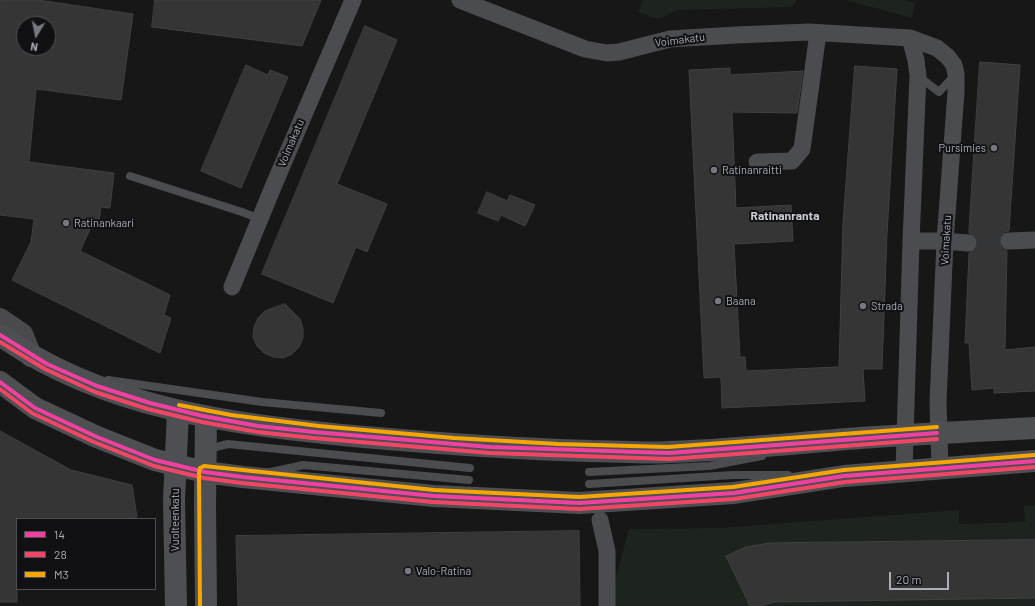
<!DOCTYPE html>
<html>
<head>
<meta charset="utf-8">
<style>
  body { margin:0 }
  #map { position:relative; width:1035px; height:606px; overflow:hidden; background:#171717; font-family:Barlow,sans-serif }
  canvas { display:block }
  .legend { position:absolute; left:16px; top:518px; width:140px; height:72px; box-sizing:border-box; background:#111113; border:1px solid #4d4f55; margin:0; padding:5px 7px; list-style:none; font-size:12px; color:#a8adb8 }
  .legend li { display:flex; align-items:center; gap:8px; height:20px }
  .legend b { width:20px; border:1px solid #4d4f55 }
  .north { position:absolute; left:16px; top:16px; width:40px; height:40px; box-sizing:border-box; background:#111113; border:1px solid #4d4f55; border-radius:50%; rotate:190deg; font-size:11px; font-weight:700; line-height:16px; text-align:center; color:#a8adb8 }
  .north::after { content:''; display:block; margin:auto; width:14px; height:18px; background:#757880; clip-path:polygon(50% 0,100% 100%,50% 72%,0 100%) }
  .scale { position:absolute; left:889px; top:572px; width:60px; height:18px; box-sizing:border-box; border:2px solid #a8adb8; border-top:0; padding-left:5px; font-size:12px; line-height:14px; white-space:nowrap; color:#a8adb8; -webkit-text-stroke:3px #111113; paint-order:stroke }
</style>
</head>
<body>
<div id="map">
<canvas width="1035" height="606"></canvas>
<ul class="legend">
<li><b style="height:5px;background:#f240a1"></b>14</li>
<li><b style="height:5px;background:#f34667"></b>28</li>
<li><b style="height:5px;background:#f7a600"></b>M3</li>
</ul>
<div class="north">N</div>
<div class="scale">20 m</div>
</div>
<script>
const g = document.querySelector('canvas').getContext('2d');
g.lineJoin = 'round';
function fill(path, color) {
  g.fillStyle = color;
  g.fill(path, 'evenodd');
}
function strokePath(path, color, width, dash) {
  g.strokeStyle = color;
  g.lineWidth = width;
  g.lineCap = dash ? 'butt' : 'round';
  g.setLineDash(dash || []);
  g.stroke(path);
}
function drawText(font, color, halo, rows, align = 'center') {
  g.font = font + ' Barlow,sans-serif';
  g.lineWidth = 4;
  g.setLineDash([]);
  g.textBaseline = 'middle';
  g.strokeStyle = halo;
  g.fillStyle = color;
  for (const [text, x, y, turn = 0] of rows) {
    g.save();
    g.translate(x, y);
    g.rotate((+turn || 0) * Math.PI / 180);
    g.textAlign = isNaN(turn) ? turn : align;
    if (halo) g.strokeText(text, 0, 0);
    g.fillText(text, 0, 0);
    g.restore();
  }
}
fill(new Path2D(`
  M643,0H797L792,7L678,10L658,19L638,12Z
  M846,0H905L915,3L912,18Z
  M1024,506H1035V606H612V592L629,529L720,528L959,510V524L1025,522Z`), '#1d241e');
const building = new Path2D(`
  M0,0H38L133,14L121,100L36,89L29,162L114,173L110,208L101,207L98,227H91L80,251L170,295L164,315L171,318L160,353L12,280L31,242L34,219L0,215ZM24,24H48V48H24Z
  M155,0H321L302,46L152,27Z
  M365,26L397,40L337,184L387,204L367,252L356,247L333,303L262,274Z
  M980,62L1020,65L1009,231L1004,232L1000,236L999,242L1001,247L1007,251L1005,350L1035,347V391L994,393V388L972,390L969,343H965L969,253L976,249L978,243L977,238L973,235L969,233V230Z
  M246,65L268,75L270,70L288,77L241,188L201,171Z
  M855,66L897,69L887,234L882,369H863L865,401L722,408L721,377L704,378L689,70L730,68V75L803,71L797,113L732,112L736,208L791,205L793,241L734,244L740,357H745L746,371L839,367L843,223Z
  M487,192L507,201L510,195L535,205L525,226L501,215L498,221L478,213Z
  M285,304L300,319L303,328V338L299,347L292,354L283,358L273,357L264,353L257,346L253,337L254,327L258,318L265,311Z
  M0,431L71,470L132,485L137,517L125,519H17V602H0Z
  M579,531L580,606H238L236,536Z
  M1035,540V598L774,602L761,606H750L726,556L746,547L770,543Z`);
fill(building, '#353536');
strokePath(building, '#3f4043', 1);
strokePath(new Path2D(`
  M968,243L1009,241`), '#343537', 17, [17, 8]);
strokePath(new Path2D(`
  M918,76L939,92L955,75
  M130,176L242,212L260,219
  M108,380L262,402L381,413
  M208,452L216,447L228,444L470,468
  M271,472L303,465L469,480
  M589,472L709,466L762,456
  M589,484L733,475H788`), '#4b4c50', 8);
strokePath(new Path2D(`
  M460,0L585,49L607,53L619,52L670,39L736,35L809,32L910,38L937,48L948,57L954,65L956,74V92L945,241L938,402L940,468
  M757,162L792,161L802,149L818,33
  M911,241H945L968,243
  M1009,241L1035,240
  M232,287L273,187L353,0
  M904,471L911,241L918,76L916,60L910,38
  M600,520L607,551V606`), '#4b4c50', 17);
strokePath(new Path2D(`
  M0,319L22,334L31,356`), '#4a4a4e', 22);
strokePath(new Path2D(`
  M0,335C103,408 230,424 353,436C432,443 511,449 591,451C617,451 644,454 670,452C734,450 797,443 860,438C919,434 977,431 1035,428
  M0,382L35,408L97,437L155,460L205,472L243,477L434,496L579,503L734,493L844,476L1035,461
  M176,606L174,500L178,411
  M206,606L205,506L206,417`), '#4d4f52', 22);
strokePath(new Path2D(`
  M0,335L47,364L97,386L150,403L203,416L258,426L314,432L490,447L669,453L937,433
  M0,382L35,408L97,437L155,460L205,472L243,477L434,496L579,503L734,493L844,476L1035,461`), '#f240a1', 4);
strokePath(new Path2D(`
  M0,342L45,369L95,392L148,409L202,422L258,432L313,438L490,453L669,459L937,439
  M0,389L32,413L94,442L154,466L204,478L242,483L433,502L579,509L734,499L845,482L1035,467`), '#f34667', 4);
strokePath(new Path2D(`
  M179,405L231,415L319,426L454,438L558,444L668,447L937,427
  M200,606L199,472L200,468L204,466L434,490L579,497L733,487L844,470L1035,455`), '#f7a600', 4);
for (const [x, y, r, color] of [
  [994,148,4,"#757880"],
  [714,170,4,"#757880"],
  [66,223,4,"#757880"],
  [718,301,4,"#757880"],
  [863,306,4,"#757880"],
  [408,571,4,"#757880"]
]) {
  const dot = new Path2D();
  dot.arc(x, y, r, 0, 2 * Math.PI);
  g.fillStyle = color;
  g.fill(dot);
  strokePath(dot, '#111113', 1.5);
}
drawText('11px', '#a8adb8', '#111113', [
  ["Voimakatu",680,40,-7],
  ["Voimakatu",291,143,-67],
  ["Voimakatu",946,240,-87],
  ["Vuolteenkatu",175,520,-90]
]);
drawText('11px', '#a8adb8', '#111113', [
  ["Pursimies",986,148,"right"],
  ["Ratinanraitti",722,170],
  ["Ratinankaari",74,223],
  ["Baana",726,301],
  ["Strada",871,306],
  ["Valo-Ratina",416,571]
], 'left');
drawText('bold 12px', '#c9ccd4', '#111113', [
  ["Ratinanranta",785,216]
]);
</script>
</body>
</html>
